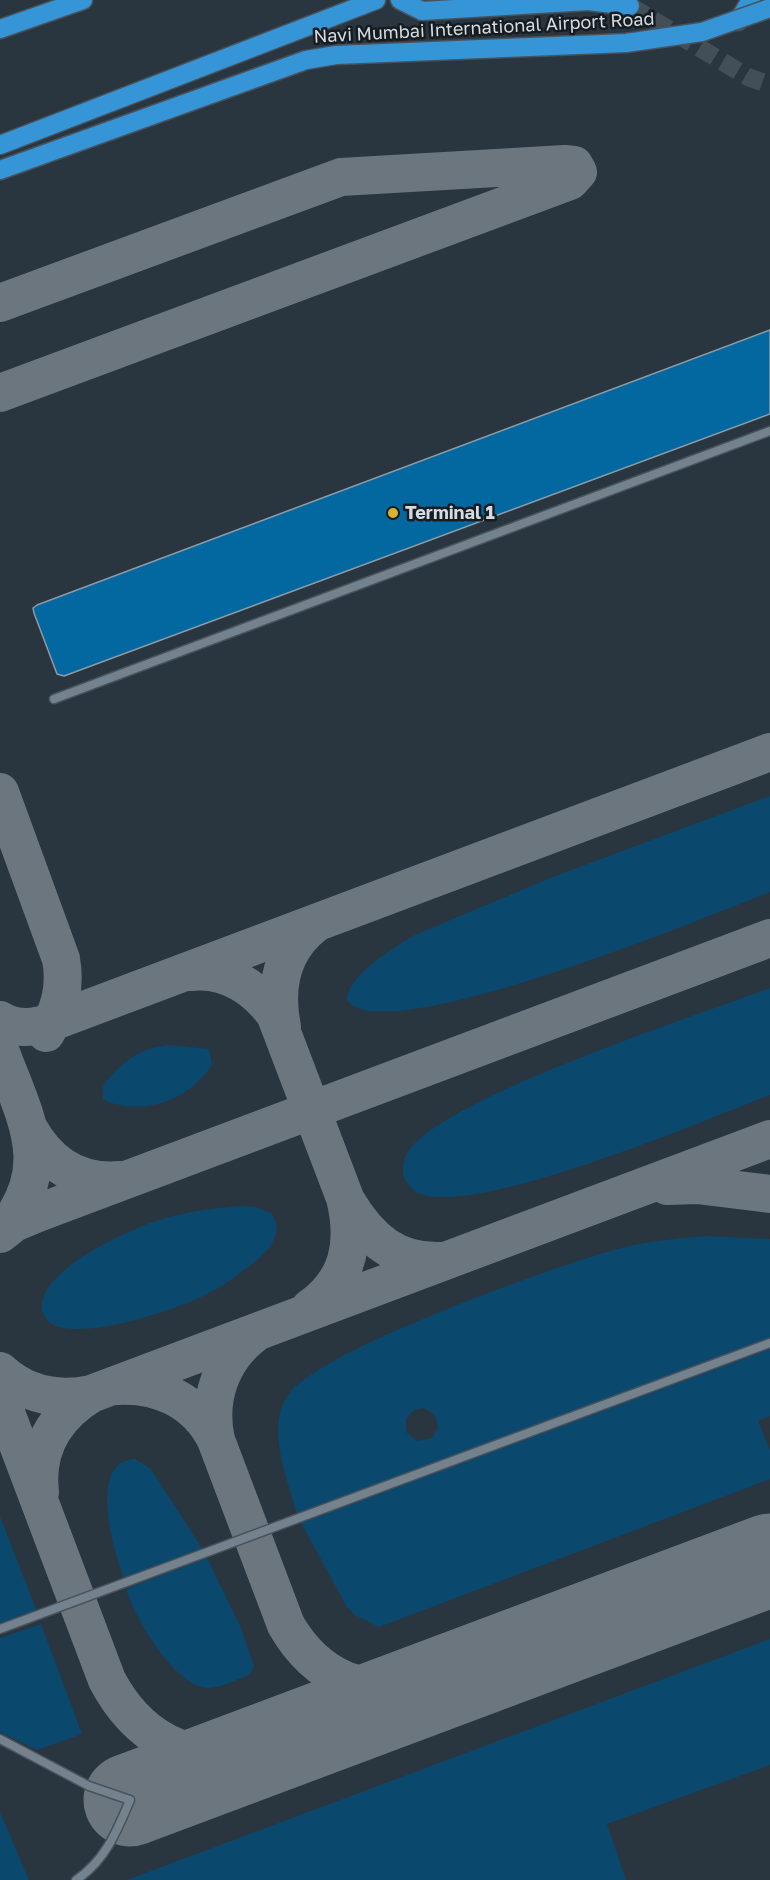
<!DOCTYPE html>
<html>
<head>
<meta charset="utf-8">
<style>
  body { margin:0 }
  canvas { display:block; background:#29353f }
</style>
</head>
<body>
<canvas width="770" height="1880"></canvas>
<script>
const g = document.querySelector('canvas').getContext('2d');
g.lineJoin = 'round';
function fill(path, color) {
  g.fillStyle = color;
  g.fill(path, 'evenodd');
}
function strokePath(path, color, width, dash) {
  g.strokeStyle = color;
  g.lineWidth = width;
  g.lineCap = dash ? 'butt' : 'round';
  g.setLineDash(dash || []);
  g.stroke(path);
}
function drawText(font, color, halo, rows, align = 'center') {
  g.font = font + ' "Golos Text",sans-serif';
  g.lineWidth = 5;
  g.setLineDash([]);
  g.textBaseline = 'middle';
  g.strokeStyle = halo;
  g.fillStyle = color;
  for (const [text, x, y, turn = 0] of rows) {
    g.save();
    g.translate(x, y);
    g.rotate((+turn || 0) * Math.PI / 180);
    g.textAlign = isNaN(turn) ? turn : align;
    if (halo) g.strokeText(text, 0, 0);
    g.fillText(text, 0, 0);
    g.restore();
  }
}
fill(new Path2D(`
  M770,796V892C713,914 382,1052 347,1000C347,976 396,946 415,935L555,876Z
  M770,988V1095C705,1120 479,1216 420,1194C412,1191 408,1184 404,1178C402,1168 403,1160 408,1152C444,1097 699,1015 770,988Z
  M168,1045L209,1049L212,1065C193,1094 160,1110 125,1106C117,1104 110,1104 103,1099V1086C120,1063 139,1048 168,1045Z
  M242,1206L255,1207L271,1213C289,1238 259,1259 240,1273C228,1282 215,1291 201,1297C177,1309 55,1352 43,1313C31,1272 135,1226 166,1218C191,1211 216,1208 242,1206Z
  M704,1236L770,1239V1338L297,1514C288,1480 265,1428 288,1395C318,1351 550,1268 610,1251C641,1242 672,1239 704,1236ZM424,1408L435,1415L438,1428L432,1438L417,1441L406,1432V1419L414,1410Z
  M770,1349V1416L758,1421L770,1450V1479L379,1627L355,1615L347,1607L301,1523Z
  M135,1459L151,1469L203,1550L124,1578C114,1552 87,1461 135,1459Z
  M0,1516L37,1612L0,1624Z
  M207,1558L240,1626L254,1666L250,1674C238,1679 223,1687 210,1688C176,1689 134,1617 126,1589Z
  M41,1624L82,1734L37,1750L0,1732V1638Z
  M770,1639V1765L607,1824L626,1880H127Z
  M0,1812L29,1880H0Z`), '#0b486e');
strokePath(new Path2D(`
  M0,303L341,177L565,164L574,165L578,172L570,181L0,393
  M0,792L61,959C66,987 60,1009 46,1033
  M190,972C226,968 254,986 275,1014L345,1198C356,1243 349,1280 310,1308
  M0,1020C18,1030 33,1028 52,1022L770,752
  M282,1027C274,987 281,950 315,924
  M0,1050C25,1118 57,1167 3,1231
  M28,1127C48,1164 78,1184 120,1180
  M667,1186L697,1185L770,1194
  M347,1202C369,1239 396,1263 442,1261
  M0,1234L14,1223L38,1213L770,938
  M254,1334C221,1359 207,1399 216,1440L286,1625C319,1682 365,1694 427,1689
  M0,1371C26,1395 57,1401 91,1394L770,1139
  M116,1386C158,1383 197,1401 216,1440
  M0,1397L107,1680C137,1737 187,1765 252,1754
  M40,1492C35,1449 55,1416 91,1394`), '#6c767f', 38);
strokePath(new Path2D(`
  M130,1800L770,1560`), '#6c767f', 93);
const building = new Path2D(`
  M770,330V414L64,676L57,674L34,613L33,608L37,605Z`);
fill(building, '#0468a0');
strokePath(building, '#8c9ba7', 1.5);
strokePath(new Path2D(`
  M630,6L748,77L770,85`), '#434e57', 18, [18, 9]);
const lane = new Path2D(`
  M54,699L770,431
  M0,1629L770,1343
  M0,1739L89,1786L130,1800C117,1831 105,1861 76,1880`);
const highway = new Path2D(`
  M400,0L422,11L588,1L630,6
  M738,21L751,0
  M0,29L83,0
  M0,145L376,0
  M0,170L306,60L336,55`);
strokePath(lane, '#48525b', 11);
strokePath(highway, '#48525b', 21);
strokePath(lane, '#74828e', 8);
strokePath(highway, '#3595d7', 18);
const highwayBridge = new Path2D(`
  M336,55L626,43L702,32L770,8`);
strokePath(highwayBridge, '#48525b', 21, []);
strokePath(highwayBridge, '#3595d7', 18);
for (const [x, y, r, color] of [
  [393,513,6,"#d7b434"]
]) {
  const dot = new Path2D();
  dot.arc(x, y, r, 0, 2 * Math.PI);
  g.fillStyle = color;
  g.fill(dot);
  strokePath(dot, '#161c20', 2);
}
drawText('18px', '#d4dbe2', '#161c20', [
  ["Navi Mumbai International Airport Road",484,28,-3]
]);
drawText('bold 18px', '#d4dbe2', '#161c20', [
  ["Terminal 1",405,513]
], 'left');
</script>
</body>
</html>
